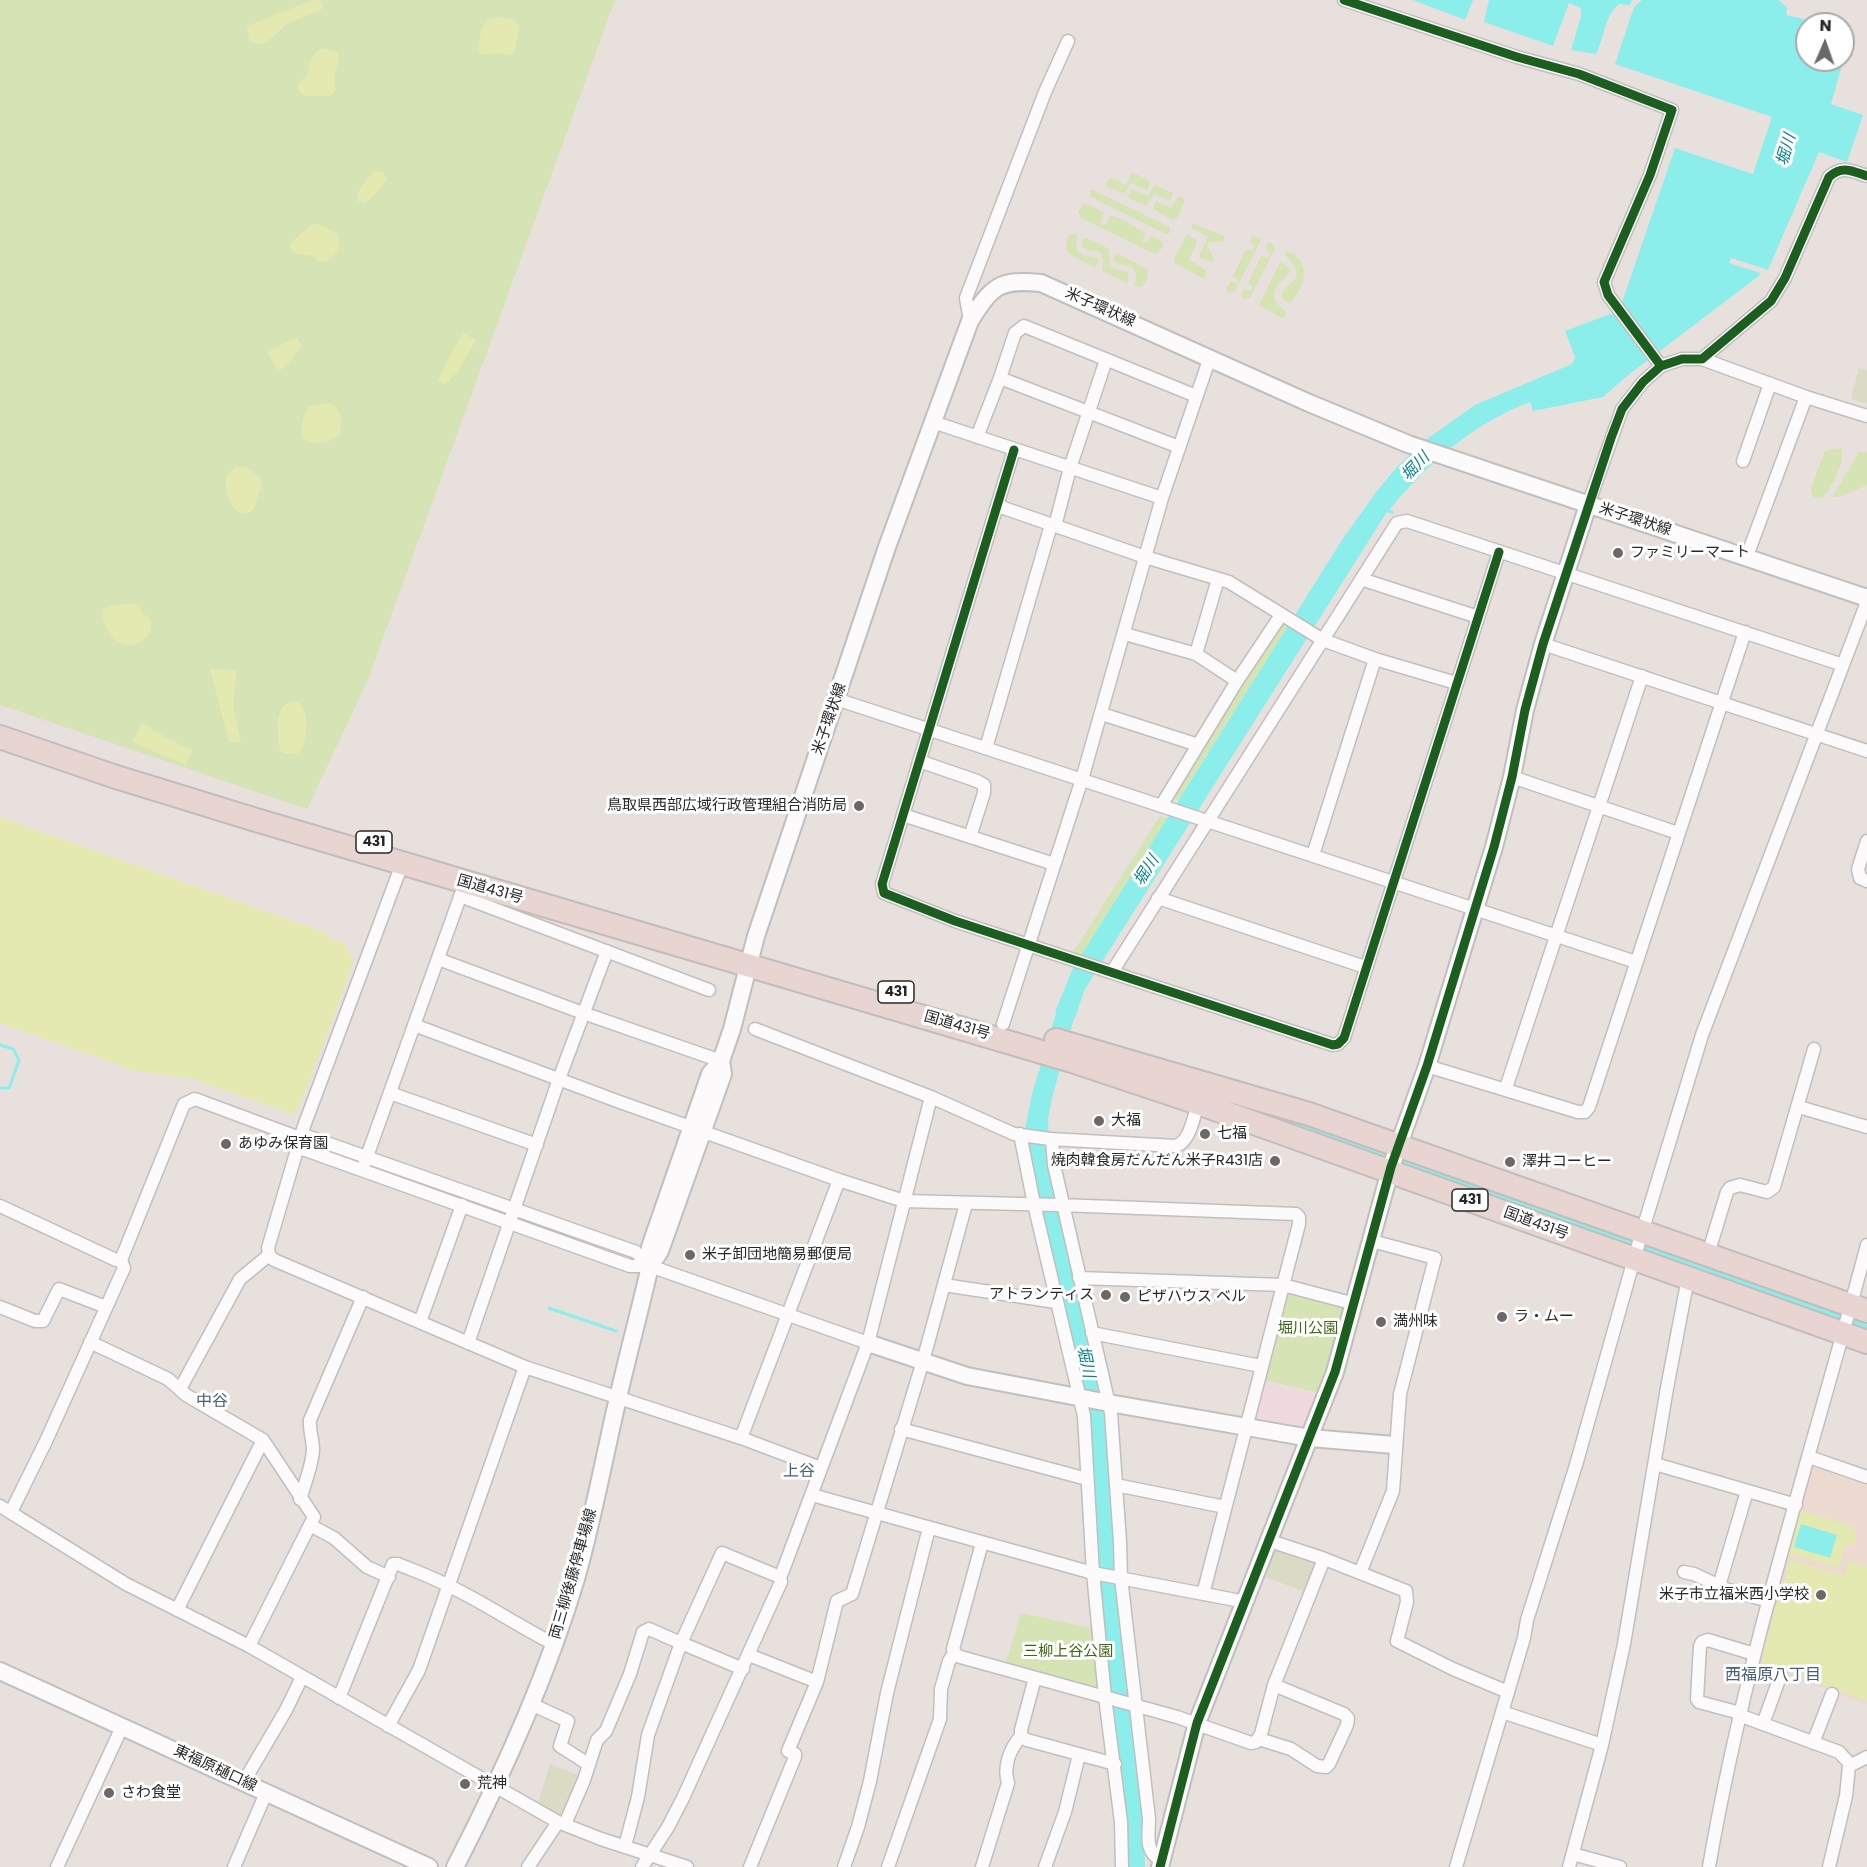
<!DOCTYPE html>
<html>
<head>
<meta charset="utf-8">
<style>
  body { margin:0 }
  #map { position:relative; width:1867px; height:1867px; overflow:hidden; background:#e8e0dd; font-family:Poppins,sans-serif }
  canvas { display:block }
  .north { position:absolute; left:1795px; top:12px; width:60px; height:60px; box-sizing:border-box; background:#fff; border:2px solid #a9a9a9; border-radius:50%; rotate:2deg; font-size:16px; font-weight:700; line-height:24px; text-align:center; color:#282828 }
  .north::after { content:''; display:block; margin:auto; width:21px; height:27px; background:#6b6867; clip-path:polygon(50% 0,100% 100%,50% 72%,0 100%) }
</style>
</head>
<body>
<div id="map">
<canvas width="1867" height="1867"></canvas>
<div class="north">N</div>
</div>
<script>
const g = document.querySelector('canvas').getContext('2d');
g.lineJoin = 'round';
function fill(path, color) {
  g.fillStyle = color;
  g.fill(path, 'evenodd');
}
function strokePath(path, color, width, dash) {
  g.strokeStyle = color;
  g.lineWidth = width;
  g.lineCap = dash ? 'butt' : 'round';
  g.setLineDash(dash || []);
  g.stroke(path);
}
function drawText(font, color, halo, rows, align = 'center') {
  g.font = font + ' Poppins,"Noto Sans JP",sans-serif';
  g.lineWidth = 6;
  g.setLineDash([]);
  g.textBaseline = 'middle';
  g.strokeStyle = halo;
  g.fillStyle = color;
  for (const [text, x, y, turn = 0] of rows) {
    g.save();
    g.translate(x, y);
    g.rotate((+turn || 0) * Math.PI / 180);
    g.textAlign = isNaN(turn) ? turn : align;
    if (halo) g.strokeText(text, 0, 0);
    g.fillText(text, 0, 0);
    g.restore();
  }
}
fill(new Path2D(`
  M1811,1463L1867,1481V1705L1758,1664Z`), '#ecdad1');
fill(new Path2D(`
  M1262,1382L1320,1394L1306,1426L1301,1430L1256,1422L1253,1417Z`), '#eedade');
fill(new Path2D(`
  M0,0H615L367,682L307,809L0,705Z
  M1134,173L1149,181V188L1146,190L1131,183L1125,193H1123L1107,187L1106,184L1110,177L1126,185L1131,174Z
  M1155,185L1173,193L1170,201L1154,194L1146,206L1129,198L1128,196L1132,189L1148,196Z
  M1090,190H1093L1170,227L1169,234H1166L1091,197Z
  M1179,196L1182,197L1185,201L1177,218L1173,220L1153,209L1156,201L1171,208Z
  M1084,203L1104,212L1100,223L1105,225L1110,216L1117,217L1146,233L1142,242L1146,243L1151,235L1163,242V247L1157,253H1153L1081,218L1078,212Z
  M1191,223L1224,236L1223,242H1209L1207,246L1214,258L1213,262L1200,258V254L1208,237L1192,228Z
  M1076,233L1077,235L1076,249L1083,255L1098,258V263L1095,267L1072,256L1066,250L1068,236Z
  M1189,235L1197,240V243L1189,260L1206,270L1205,278H1202L1174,262V258L1186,236Z
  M1252,236L1260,238V242L1235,291L1229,293L1226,289L1231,281L1236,284L1238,280L1233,276L1246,249L1253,251L1255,246L1250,242Z
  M1086,238L1109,249L1110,265L1115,270L1128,272L1129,281L1126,283L1102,270C1105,254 1103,250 1086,250L1082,245L1083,239Z
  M1267,243H1272L1275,248L1250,298L1244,299L1241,296L1244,289L1251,291L1253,287L1248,283L1261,256L1268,258L1270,253L1265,248Z
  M1287,251C1312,260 1306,287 1290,303L1286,302L1281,297L1283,291L1296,278C1297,266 1293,263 1285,255V252Z
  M1117,253L1148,270L1147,280L1141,287L1135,286L1136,273L1131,266L1118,264L1114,261V257Z
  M1280,262L1285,264L1290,269C1285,283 1269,285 1276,303L1286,312L1285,316L1282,318L1259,305Z
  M1842,448C1844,465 1833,486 1822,498H1815L1811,493V488L1824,453L1827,450Z
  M1859,452H1867V485L1840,497H1832Z
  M1286,624L1289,625L1178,800L1172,796L1279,626Z
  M1160,816L1167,818L1080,957L1072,954Z
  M1291,1293L1343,1307L1345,1311L1320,1393L1263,1380L1286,1296Z
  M1021,1613L1095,1629L1102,1687L1098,1690L1005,1665Z`), '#d6e3b4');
fill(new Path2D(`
  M1859,368L1867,370V404L1851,399Z
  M1278,1549L1314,1560L1316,1566L1305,1592L1263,1576L1272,1552Z
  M550,1764L583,1777L565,1819L537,1806Z`), '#dadbc4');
fill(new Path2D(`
  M312,0H320L323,3L322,9L286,25L266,43L254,44L249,40L247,26Z
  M498,17L512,19L520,26L515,51L511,55L496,53L484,55L479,53C478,46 479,44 480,37C483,25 483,18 498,17Z
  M323,48L337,52L339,57L334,79L336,90C331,98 327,96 319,96C309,96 297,98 298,83L307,75C310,62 310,54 323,48Z
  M376,171L383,172L387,180L373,197L365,203L357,201C357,189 366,179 376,171Z
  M313,224C319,224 321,225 326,228C330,231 335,231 338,235C345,246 327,273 312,256C303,254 293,256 289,245L292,241Z
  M463,333L476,340L459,370L445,385L438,381L446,362Z
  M297,338L302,345L290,362L278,372L267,353L278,346Z
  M328,403C343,407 342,421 340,434C330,444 314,446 302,438C301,427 302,415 310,406Z
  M236,467H246L261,479C262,486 260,491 258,497C249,533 220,505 227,474Z
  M134,604C141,607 143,615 150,619C156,633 140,647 126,645C113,643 98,619 104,608L114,605Z
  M210,669L237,670L233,704L241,743L229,742Z
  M295,701C312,707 307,738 301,752C294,755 286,755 280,751C278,734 272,703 295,701Z
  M142,723L165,737L193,751L186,765L132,742Z
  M0,817L304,925L324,932L330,939L345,942L353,960V965L301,1103L295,1112L291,1114L189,1078L135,1071L0,1023Z
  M1800,1510L1855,1527L1853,1533L1857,1534L1854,1546L1846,1544L1839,1568L1787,1553Z
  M1790,1560L1844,1576L1849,1561L1867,1567V1701L1762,1663L1765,1643Z`), '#e4e8b1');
fill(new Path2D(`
  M1413,0H1473L1465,20Z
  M1489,0H1632L1630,5L1619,4C1603,18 1605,37 1596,54L1571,50L1581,16V8L1569,3L1553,46L1484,22Z
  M1642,0H1779L1787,8L1786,15L1823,24H1807V60H1843V29H1845L1850,37L1831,104L1863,115L1847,162L1819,152L1768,270L1731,258L1729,263L1760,273V275L1627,376L1603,397L1533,411L1530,402C1474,423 1427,464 1390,509L1394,512L1393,514L1387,512L1090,981L1084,991L1075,1018H1074L1052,1098L1048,1119L1049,1145L1108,1413L1144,1823L1145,1867H1127L1096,1561L1089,1411L1085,1408L1023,1139L1032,1094L1056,1013L1055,1012L1073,968L1342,540L1377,491L1396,468L1424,441L1475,405L1572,364L1575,357L1565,331L1613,313L1621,305L1675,148L1753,174L1772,117L1615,64L1634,7Z
  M1221,1099L1286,1117L1867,1323V1329L1404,1165L1283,1120L1275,1117L1268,1121L1266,1119L1270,1115Z
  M1801,1524L1837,1535L1830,1558L1794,1547Z`), '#8ceeeb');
strokePath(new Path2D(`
  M0,1045L13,1049L19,1060L9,1088H0
  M549,1308L616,1331`), '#8ceeeb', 3);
const street = new Path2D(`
  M1344,0L1517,57L1579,74L1672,110L1650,175L1604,282L1608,295L1661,366
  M970,321L966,298L1045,92L1068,41
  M1702,359L1771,301L1785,278L1829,177C1842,165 1852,171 1867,176
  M1000,378L1015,333L1024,326L1196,396
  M933,422L1162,498
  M977,437L1000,378L1179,447
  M1014,450L882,884L884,893L955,921L1333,1045L1338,1044L1344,1038L1499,552
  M1743,461L1770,384
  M1588,505L1622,409L1643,382L1661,366L1682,359H1702L1806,397L1867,416
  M998,506L1145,557L1229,582L1323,640L1375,659L1456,683
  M1055,526L1070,468L1106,360
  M1747,556L1806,397
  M1361,579L1478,617
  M1125,634L1196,654L1237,681
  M1543,644L1867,751
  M1196,654L1218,579
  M836,699L1636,962
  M1102,714L1198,745
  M986,748L1051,525
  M919,761L977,781L984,785V793L970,837
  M1512,777L1678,833
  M1161,806L1237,681L1281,615
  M903,815L1054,864
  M1867,841L1858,869L1860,878L1867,881
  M1313,855L1375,659
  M402,864L304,1126L268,1248L269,1255L274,1260L525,1367L741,1438L821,1468
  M460,896L709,990
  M1158,898L1365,967
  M438,959L583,1013L721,1061
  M1112,972L1397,523L1407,521L1843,665
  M1003,1024L1082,779L1162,498L1210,357
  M414,1025L617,1101L839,1180L904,1201L1060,1205L1296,1214L1299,1217V1224L1203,1594
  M755,1029L931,1097
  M1427,1066L1578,1112H1585L1589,1107L1745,632
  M1506,1088L1642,676
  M390,1093L537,1145
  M1799,1107L1867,1127
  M301,1134L636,1252L650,1266
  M1020,1134L1034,1204L1084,1416L1093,1573L1105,1697L1121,1822L1122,1867
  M1052,1139L1054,1165L1111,1413L1120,1542L1121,1578L1149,1819C1149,1835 1144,1853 1162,1860
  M297,1147L630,1266H650L868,1343
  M365,1162L465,883
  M0,1206L116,1260H121L184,1104L195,1099L300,1138
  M1708,1254L1727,1192L1730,1188L1740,1185L1767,1192L1774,1187L1814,1049
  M1079,1278L1283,1285L1355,1304
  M944,1285L1056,1302
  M0,1307L35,1321H43L59,1289L106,1307
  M420,1322L462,1205
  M1092,1333L1261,1366
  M90,1342L168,1379L186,1395L263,1440L314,1517L249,1646
  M468,1343L559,1079L607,951
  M180,1389L240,1279L269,1255
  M901,1429L1087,1479
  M741,1438L839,1180
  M1809,1457L1867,1477
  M1655,1464L1796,1505
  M1116,1485L1225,1507
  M812,1495L1093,1573L1246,1602
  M300,1499C305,1483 312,1466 313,1450C313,1439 309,1431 310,1420L363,1297
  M0,1506L126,1584L249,1646L558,1822L601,1839L687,1867
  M11,1512L46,1441L124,1268L121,1260
  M310,1525L334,1538L367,1567L389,1577
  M1270,1541L1322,1558L1406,1591L1407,1602L1397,1641L1453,1669L1508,1692
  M982,1543L953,1649L957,1656L1177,1717L1251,1743L1256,1742L1261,1734L1274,1685L1324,1559
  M1684,1572L1694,1574L1728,1590L1769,1601
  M1360,1573L1393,1491L1400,1394L1435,1258L1372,1241
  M1719,1586L1747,1491
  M177,1610L263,1440
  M749,1655L817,1682L837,1601L852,1594L923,1361L966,1204
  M1035,1678L1021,1730V1736L1027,1740L1115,1764
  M339,1698L393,1564H398C415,1571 432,1577 449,1586C485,1603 518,1626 554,1644
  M531,1704L568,1721L560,1746L588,1764
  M1502,1712L1602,1745
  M1740,1713L1699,1702L1697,1699L1700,1646L1702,1642L1708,1640L1754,1654
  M1739,1715L1839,1752L1850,1764
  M1763,1724L1781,1674
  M388,1726L419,1670L525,1367
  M1259,1739L1291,1749L1317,1766L1326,1767L1329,1764L1347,1725L1348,1718L1344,1714L1274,1685
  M1813,1743L1832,1694
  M243,1783L286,1710L302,1677
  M565,1824L584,1780L597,1740L606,1731L630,1674L643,1632L649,1629L681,1643L722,1553L780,1577L782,1573L868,1343L931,1097L1014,1134L1050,1139L1175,1146C1190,1143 1194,1116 1198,1103
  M625,1846L638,1797L648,1735L681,1643L743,1669
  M1573,1854L1620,1867
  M57,1867L122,1727
  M234,1867L266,1793
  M528,1867L558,1822
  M642,1867L668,1827L683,1798L781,1582L780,1577
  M750,1867L795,1757V1754L788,1751L817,1682
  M844,1867L858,1827L870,1781L887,1693L929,1528
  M888,1867L940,1719L941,1689L949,1661L954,1653
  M982,1867L1008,1783C1003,1766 1010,1749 1021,1736
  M1045,1867L1065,1812L1079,1755
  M1456,1867L1524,1638L1527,1620L1576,1465L1636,1252L1702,1035L1867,602
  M1569,1867L1602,1745L1624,1644L1667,1388L1688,1278
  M1709,1867C1745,1656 1812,1452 1867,1245
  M1829,1867L1846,1796L1849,1766L1867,1757`);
const secondary = new Path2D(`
  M650,1266L660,1251L723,1074L721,1061
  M868,1343L967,1376L1109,1403L1310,1438L1394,1445
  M0,1671L429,1867
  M455,1867C503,1774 546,1679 576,1579C593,1519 604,1458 618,1398C628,1354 640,1310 650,1266V1247L710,1074L721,1061L732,1029L756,936L887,547L970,321C992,286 999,279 1041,283L1309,403L1408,444L1867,598
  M1160,1867L1197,1723L1335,1372L1391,1167L1427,1066L1494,847L1512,777L1525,710L1543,644L1588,505`);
const highway = new Path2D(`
  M0,737L113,776L256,820L1072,1061L1198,1103L1867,1342
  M1056,1040L1309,1114L1867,1311`);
strokePath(street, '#c0bfbf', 15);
strokePath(secondary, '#c0bfbf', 20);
strokePath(highway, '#c0bdbc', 26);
strokePath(street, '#fcfafa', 12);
strokePath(secondary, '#fcfafa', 16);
strokePath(highway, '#e8d5d2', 22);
strokePath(new Path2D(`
  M1344,0L1517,57L1579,74L1672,110L1650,175L1604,282L1608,295L1661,366
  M1014,450L882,884L884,893L955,921L1333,1045L1338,1044L1344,1038L1499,552
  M1160,1867L1197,1723L1335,1372L1391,1167L1427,1066L1494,847L1512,777L1525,710L1543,644L1611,438L1622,409L1643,382L1661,366L1682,359H1702L1771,301L1785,278L1829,177C1842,165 1852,171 1867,176`), '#1b5e20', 9);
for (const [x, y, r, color] of [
  [1618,553,6,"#6b6867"],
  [859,806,6,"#6b6867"],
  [1099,1121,6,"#6b6867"],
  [1205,1134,6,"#6b6867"],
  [226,1144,6,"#6b6867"],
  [1275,1161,6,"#6b6867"],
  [1510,1162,6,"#6b6867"],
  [690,1255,6,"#6b6867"],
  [1106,1295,6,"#6b6867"],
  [1125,1297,6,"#6b6867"],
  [1502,1317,6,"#6b6867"],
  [1381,1322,6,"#6b6867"],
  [1821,1595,6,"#6b6867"],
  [465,1784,6,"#6b6867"],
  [109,1793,6,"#6b6867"]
]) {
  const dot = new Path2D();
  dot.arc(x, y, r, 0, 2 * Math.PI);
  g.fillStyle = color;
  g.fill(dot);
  strokePath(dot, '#fff', 2);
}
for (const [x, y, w] of [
  [374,842,36],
  [896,992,36],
  [1470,1200,36]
]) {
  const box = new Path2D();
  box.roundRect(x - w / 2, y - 11, w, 22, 4.5);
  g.fillStyle = '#fff';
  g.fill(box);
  strokePath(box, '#282828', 1.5);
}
drawText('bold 14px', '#282828', null, [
  ["431",374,842],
  ["431",896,992],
  ["431",1470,1200]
]);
drawText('15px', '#282828', '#fff', [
  ["米子環状線",1100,308,24],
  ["米子環状線",1635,520,18],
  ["米子環状線",830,719,-71],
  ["国道431号",490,890,16],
  ["国道431号",957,1026,16],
  ["国道431号",1536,1224,20],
  ["両三柳後藤停車場線",574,1574,-74],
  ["東福原樋口線",215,1769,25]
]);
drawText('15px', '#282828', '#fff', [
  ["ファミリーマート",1630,553],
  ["鳥取県西部広域行政管理組合消防局",847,806,"right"],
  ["大福",1111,1121],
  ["七福",1217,1134],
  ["あゆみ保育園",238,1144],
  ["焼肉韓食房だんだん米子R431店",1263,1161,"right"],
  ["澤井コーヒー",1522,1162],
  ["米子卸団地簡易郵便局",702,1255],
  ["アトランティス",1094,1295,"right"],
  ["ピザハウス ベル",1137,1297],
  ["ラ・ムー",1514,1317],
  ["満州味",1393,1322],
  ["米子市立福米西小学校",1809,1595,"right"],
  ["荒神",477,1784],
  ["さわ食堂",121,1793]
], 'left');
drawText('15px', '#3f6816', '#fff', [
  ["堀川公園",1308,1329],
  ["三柳上谷公園",1068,1652]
]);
drawText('italic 16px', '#088289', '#fff', [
  ["堀川",1787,150,-74],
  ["堀川",1416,467,-46],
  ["堀川",1147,871,-57],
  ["堀川",1085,1362,78]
]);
drawText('16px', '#475f7b', '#fff', [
  ["中谷",212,1402],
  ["上谷",799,1472],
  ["西福原八丁目",1773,1676]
]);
</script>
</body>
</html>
